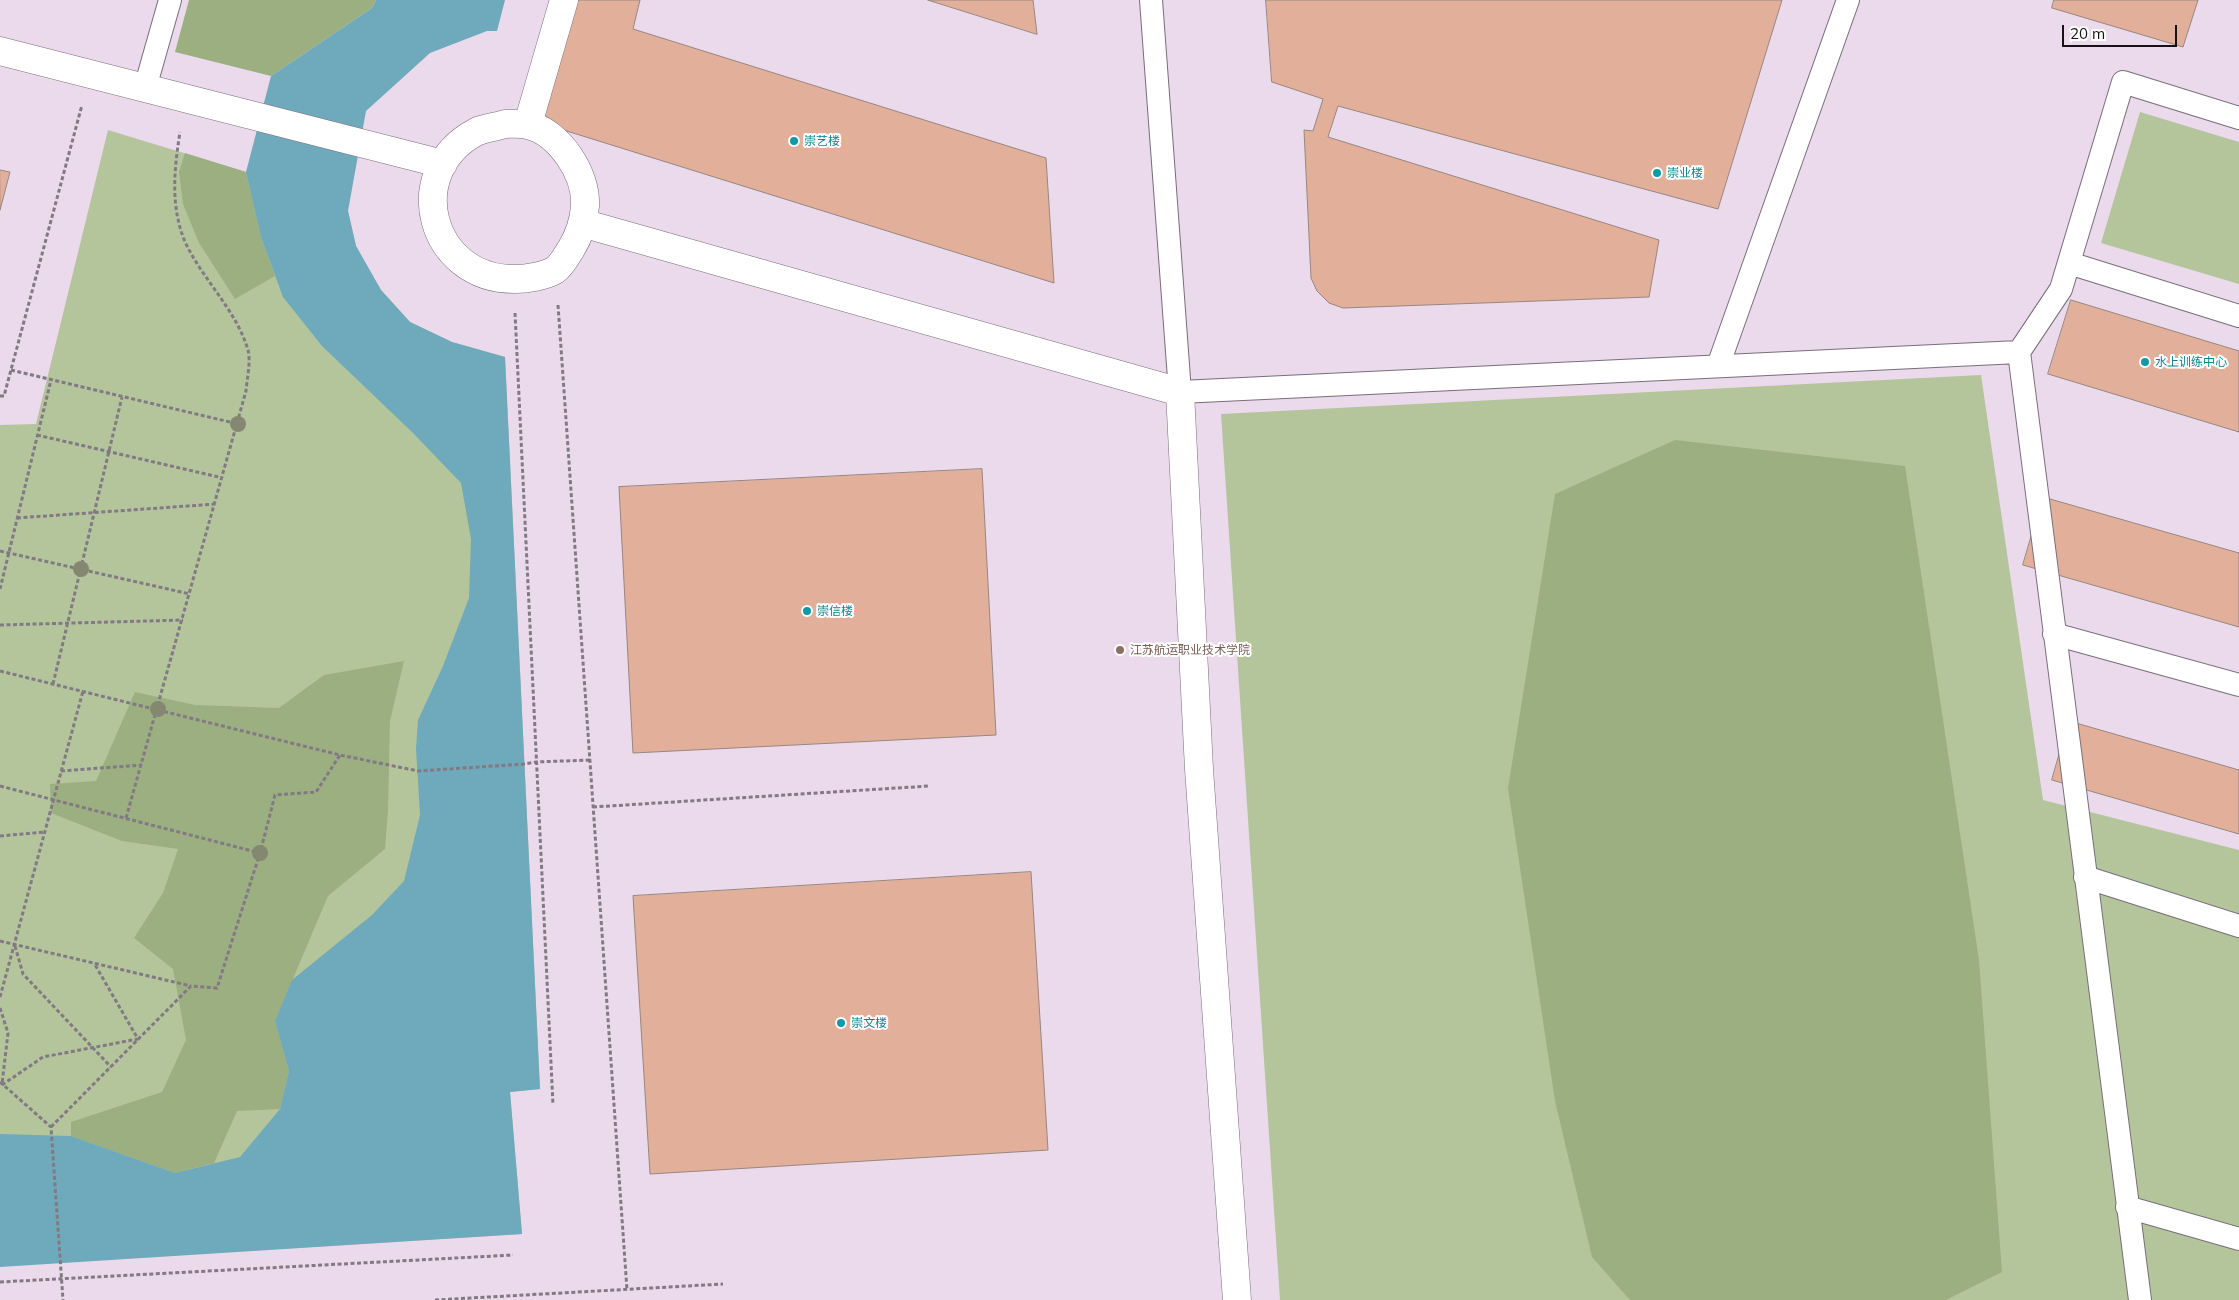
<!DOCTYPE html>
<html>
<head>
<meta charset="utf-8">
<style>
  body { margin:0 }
  #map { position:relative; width:2239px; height:1300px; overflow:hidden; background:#f3e7f4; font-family:Mulish,sans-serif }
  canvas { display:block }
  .scale { position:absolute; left:2062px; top:25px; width:115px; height:22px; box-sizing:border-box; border:2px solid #151115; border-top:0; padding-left:6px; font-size:15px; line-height:18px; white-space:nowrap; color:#151115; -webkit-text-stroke:4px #fff; paint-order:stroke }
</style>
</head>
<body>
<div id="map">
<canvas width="2239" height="1300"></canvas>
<div class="scale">20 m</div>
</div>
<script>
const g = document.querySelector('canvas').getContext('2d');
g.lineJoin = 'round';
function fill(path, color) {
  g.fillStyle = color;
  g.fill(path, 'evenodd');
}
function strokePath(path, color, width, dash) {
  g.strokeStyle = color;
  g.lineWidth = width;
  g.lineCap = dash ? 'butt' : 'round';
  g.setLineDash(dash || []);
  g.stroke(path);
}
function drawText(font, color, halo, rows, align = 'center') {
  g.font = font + ' Mulish,"Noto Sans SC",sans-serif';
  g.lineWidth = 4;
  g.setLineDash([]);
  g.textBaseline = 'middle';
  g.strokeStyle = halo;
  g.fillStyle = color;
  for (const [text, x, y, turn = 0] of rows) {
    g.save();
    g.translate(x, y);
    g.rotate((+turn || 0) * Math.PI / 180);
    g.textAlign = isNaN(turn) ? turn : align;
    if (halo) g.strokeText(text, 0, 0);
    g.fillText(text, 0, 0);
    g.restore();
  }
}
fill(new Path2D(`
  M0,0H2239V1300H0Z`), '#ebd9ec');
fill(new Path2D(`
  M2140,112L2239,142V284L2101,243Z
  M108,130L246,172L348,211L356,246L381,290L410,322L452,342L505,357L540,1089L510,1092L522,1234L0,1266V425L36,424Z
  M1981,375L2043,800L2239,850V1300H1280L1221,414Z`), '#b4c59c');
fill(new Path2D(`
  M189,0H376L372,8L271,76L175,52Z
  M185,153L246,172L261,237L275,276L235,299L199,243L183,204L179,172Z
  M1675,440L1905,466L1979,960L2002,1272L1946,1300H1630L1592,1257L1555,1101L1508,788L1555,494Z
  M404,661L390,721L388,811L385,849L328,896L275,1021L289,1071L280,1109L237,1111L214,1163L175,1173L71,1136V1122L162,1092L186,1040L173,969L134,938L163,893L178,849L122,841L51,813L50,784L96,781L135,692L195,705L279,708L324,675Z`), '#9caf81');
fill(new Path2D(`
  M376,0H505L497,31H487L430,53L366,111L348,211L356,246L381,290L410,322L452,342L505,357L540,1089L510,1092L522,1234L0,1267V1134L71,1136L175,1173L240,1157L280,1109L289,1071L275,1021L292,980L372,915L404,881L420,815L416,749L418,720L443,666L469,598L471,539L461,483L413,433L322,346L283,297L261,237L246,172L271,76L372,8Z`), '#6eaabb');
const building = new Path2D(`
  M575,0H640L633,29L1046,158L1054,283L541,123Z
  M928,0H1033L1037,34Z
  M1266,0H1782L1718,209L1338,106L1328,137L1659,240L1649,297L1343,308L1329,303L1317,291L1311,278L1304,130L1313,131L1323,99L1272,82Z
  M2054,0H2198L2183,47L2052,8Z
  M0,170L10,172L0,210Z
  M2071,300L2239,351V432L2048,374Z
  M982,469L996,735L633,753L619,487Z
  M2043,497L2239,553V627L2023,565Z
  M2069,721L2239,770V834L2052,780Z
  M1031,872L1048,1150L650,1174L633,896Z`);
fill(building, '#e2b09a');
strokePath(building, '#978780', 1);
const lane = new Path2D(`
  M1151,0L1180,392L2019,352L2140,1300
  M145,88L170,0
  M2069,263L2239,316
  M2019,352L2061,289L2123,82L2239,118
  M1718,366L1848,0
  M2054,634L2239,685
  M2085,877L2239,926
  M2127,1207L2239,1239`);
const street = new Path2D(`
  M0,51L443,164
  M505,124C512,124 521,123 528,125C559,132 587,174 585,206C584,221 579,236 571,249C567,255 562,265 555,270C545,276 527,279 515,279C430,280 401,172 476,132C484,128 496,127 505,124Z
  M528,124L564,0
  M582,223L1180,392L1199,769L1237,1300`);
strokePath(lane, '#786e79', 24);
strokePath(street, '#786e79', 29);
strokePath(new Path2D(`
  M558,305L627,1290
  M515,313L553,1105
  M11,370L238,424
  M0,396H4L82,105
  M37,435L223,478
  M17,518L216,504
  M0,551L190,594
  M0,589L51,380
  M0,625L183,620
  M0,671L340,755L418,771L524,764L536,762L590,760
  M53,684L122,397
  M61,771L142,765
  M0,786L260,853
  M593,807L929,786
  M126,818L246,391C247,379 251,361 248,350C236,310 204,281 186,244C170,208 174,170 180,132
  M0,836L45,832
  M0,941L191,986
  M15,946L23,974L111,1067
  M0,997L83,691
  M0,1008L8,1033L2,1084
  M0,1082L51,1127L63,1300
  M2,1085L43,1057L138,1039L94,963
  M51,1127L191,986L217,988L260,853L275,795L316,792L340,755
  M0,1282L513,1255
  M435,1300L723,1284`), '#827a83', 3, [4, 2.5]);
strokePath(lane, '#fff', 22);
strokePath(street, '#fff', 28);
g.fillStyle = '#848871';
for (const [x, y] of [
  [238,424],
  [81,569],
  [158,709],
  [260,853]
]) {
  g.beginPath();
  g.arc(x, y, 8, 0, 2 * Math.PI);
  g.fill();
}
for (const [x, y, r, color] of [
  [794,141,5,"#0f9aa8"],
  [1657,173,5,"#0f9aa8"],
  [2145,362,5,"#0f9aa8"],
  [807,611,5,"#0f9aa8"],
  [1120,650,5,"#8d6e63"],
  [841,1023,5,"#0f9aa8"]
]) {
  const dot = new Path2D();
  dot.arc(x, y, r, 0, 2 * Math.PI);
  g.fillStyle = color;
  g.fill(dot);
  strokePath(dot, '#fff', 2);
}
drawText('12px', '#0d838f', '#fff', [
  ["崇艺楼",804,141],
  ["崇业楼",1667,173],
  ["水上训练中心",2155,362],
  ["崇信楼",817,611],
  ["崇文楼",851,1023]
], 'left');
drawText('12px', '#785e54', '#fff', [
  ["江苏航运职业技术学院",1130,650]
], 'left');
</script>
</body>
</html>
